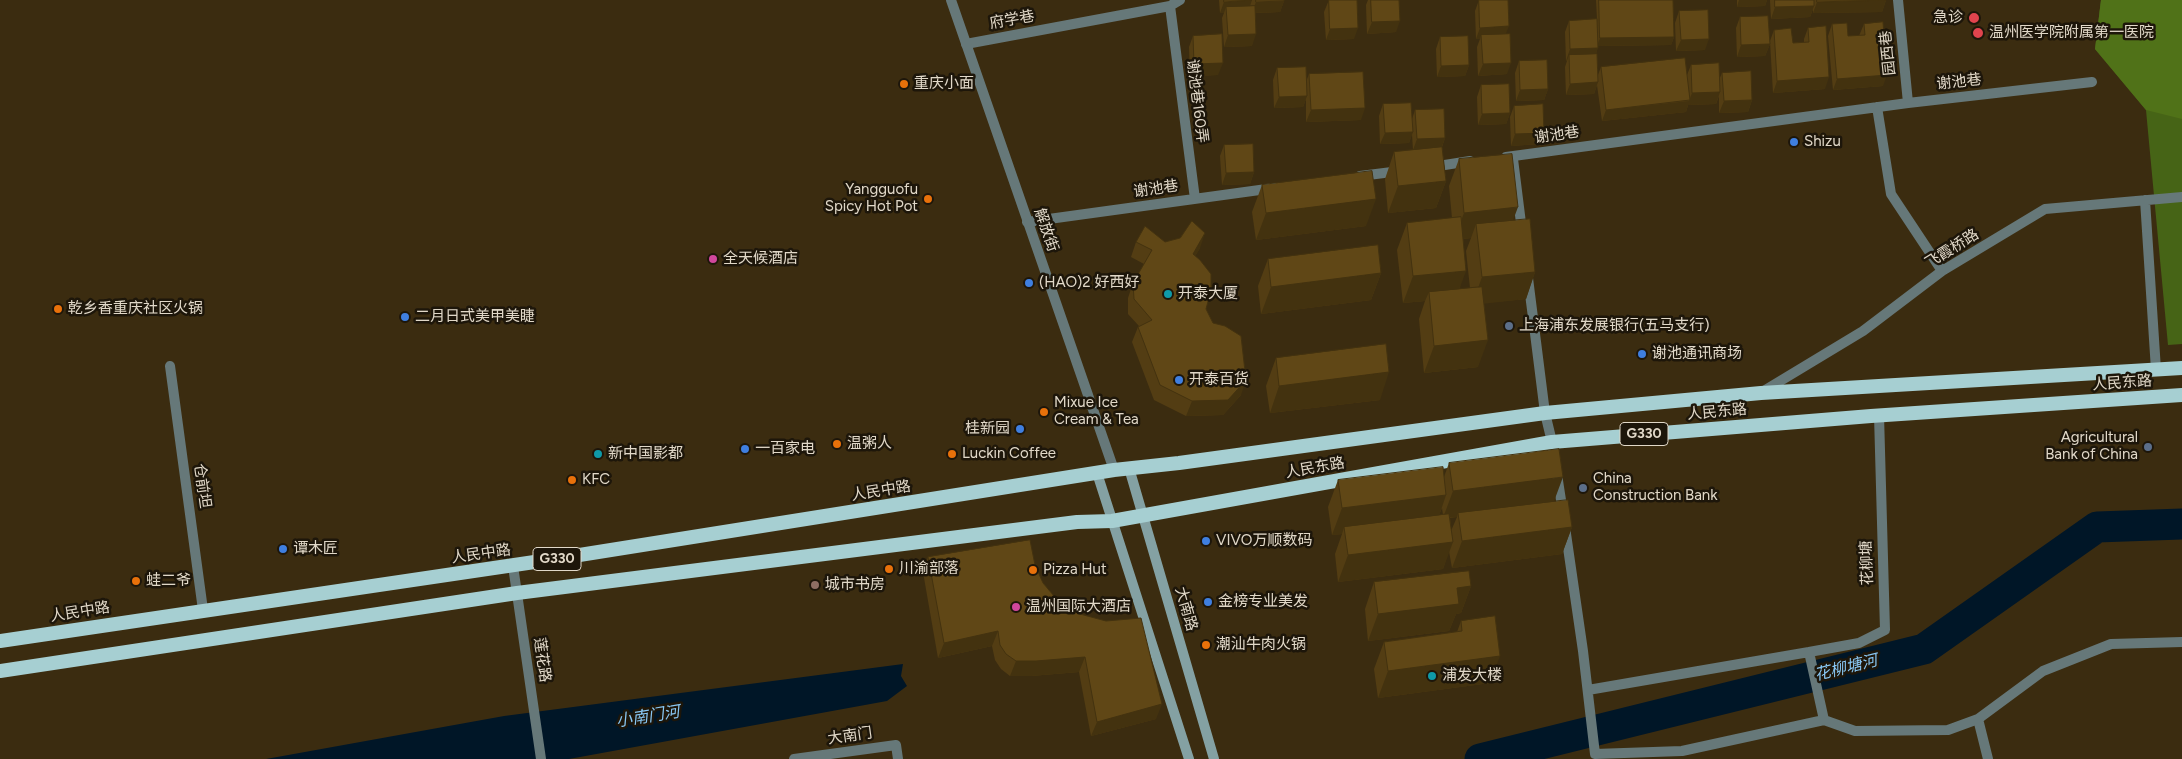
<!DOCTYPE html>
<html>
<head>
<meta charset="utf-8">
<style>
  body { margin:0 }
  canvas { display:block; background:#3b2c10 }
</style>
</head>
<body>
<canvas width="2182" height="759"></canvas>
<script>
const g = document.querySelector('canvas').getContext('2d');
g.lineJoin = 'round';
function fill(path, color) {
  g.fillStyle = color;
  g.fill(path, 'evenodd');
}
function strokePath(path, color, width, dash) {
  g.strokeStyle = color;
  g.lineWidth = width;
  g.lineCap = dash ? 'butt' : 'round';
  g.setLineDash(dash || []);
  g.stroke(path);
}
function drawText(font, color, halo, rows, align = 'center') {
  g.font = font + ' Figtree,"Noto Sans SC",sans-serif';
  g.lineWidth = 5;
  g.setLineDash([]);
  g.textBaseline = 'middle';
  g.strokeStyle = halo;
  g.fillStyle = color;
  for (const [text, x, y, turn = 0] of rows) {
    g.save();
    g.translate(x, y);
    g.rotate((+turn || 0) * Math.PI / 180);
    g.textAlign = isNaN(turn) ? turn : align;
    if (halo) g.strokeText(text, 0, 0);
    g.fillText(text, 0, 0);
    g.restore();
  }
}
fill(new Path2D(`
  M2101,0H2182V344L2168,345L2146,110L2095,49Z`), '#466416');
fill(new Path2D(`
  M2101,0H2182V119L2146,110L2095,49Z`), '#507218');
fill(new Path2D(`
  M903,664L901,676L907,686L887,701L569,759H266L504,716Z`), '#001627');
strokePath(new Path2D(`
  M1480,759L1924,649L2097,527L2182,524`), '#001627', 31);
strokePath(new Path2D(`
  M794,759L896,745L898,759`), '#667879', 10);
strokePath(new Path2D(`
  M1898,0L1908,103
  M1170,6L1195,199
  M966,44L1170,6L1180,0
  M1877,107L1891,194L1942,271
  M1506,157L1908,103L2092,82
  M1513,159L1522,231
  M1432,167L1470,161
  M1360,176L1400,171
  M2145,200L2156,370
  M1027,222L1274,188
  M1528,278L1545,413L1552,442L1563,513
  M170,366L203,610
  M1762,392L1863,331L1942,271L2045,209L2182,197
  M1565,527L1583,651L1595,754L1682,751L1824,720L1855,731L1948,730L1978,719L2043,671L2111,644L2182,642
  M1809,652L1859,643L1885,630L1879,415
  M1588,690L1809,652L1824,720
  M1978,719L1988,759`), '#667879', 10);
strokePath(new Path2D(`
  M951,0L1114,470
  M513,566L541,759`), '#667879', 10);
strokePath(new Path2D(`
  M1129,468L1214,759
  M1097,473L1189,759`), '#84a1a3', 10);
strokePath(new Path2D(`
  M0,641L548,560L1114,470L1179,463L1545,413L1761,393L2182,368
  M0,671L517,593L1077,522L1112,521L1552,442L1871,416L2182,395`), '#a6cfd2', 14);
fill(new Path2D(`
  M1219,0H1284V1L1280,12L1255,13L1252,46L1224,47L1222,18L1224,13H1220Z
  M1329,0L1354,39L1326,40L1324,12Z
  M1368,0H1399L1396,32L1367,34L1366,5Z
  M1479,0H1508L1506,34L1507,74L1478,76L1477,47L1480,39H1476L1475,11Z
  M1596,0H1673L1674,37L1671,45L1598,46L1596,54L1598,75L1601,67L1687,75L1691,65L1719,80L1722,73L1752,100L1748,112L1719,113V96L1716,104L1688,105L1686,112L1602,121L1597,85L1594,94L1566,95L1565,67L1567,61H1566L1565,32L1569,21L1597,19Z
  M1737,0H1767L1765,6L1737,7Z
  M1770,0H1886L1882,12L1813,13V9L1810,17L1771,19Z
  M1679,11L1705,50L1676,51L1675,23Z
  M1740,17L1770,44L1765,56L1737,57L1736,28Z
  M1832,24L1848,36H1859L1864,24L1883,86L1833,90L1828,36Z
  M1808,28L1825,89L1773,93L1770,41L1774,30L1793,43L1804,42V39Z
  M1193,36L1218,75L1190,76L1189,47Z
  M1440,37L1469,65L1465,76L1437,77L1436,49Z
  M1519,61L1548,89L1544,100L1516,101L1515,73Z
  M1277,68L1306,82L1309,74L1361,120L1306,122V99L1303,107L1274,108L1273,80Z
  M1481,85L1510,113L1506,124L1478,125L1477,97Z
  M1383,104L1412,119L1415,110L1445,138L1442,147L1446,181L1436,208L1388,213L1385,179L1394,152L1413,150L1412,134L1409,143L1380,144L1379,116Z
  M1514,106L1544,133L1539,144L1511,146L1510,117Z
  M1224,145L1254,172L1250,184L1222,185L1220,156Z
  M1459,159L1513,220L1535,272L1526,299L1484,303L1478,367L1424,373L1419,319L1425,301L1403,303L1397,250L1407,223L1452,218L1449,186ZM1471,238L1466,251L1470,288L1460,289L1463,239Z
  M1262,185L1366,226L1256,240L1252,212Z
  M1136,242L1200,248L1195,256L1206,309L1241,395L1223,415L1186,416L1154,400L1132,342L1138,327L1139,326L1128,314V298L1133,283L1144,264L1131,257Z
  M1268,259L1381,273L1371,300L1261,314L1258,286Z
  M1276,358L1380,400L1270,413L1266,386Z
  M1449,463L1554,501L1572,527L1562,554L1452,568L1449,551L1443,569L1338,582L1335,554L1342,534L1332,535L1328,507L1338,480L1444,477ZM1442,508L1443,515H1439ZM1457,517L1451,531L1450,518Z
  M928,557L1035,565L1043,583L1156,719L1091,736L1079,672L1031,676H1010L1001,669L995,660L992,646L938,658L923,572Z
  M1374,582L1471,586L1461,613L1456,614L1449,631L1368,641L1365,609Z
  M1461,621L1490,683L1378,698L1374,669L1384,642L1457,632Z`), '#533d13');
fill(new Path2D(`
  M1252,0L1248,12L1226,7L1224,13H1220L1224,2Z
  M1739,0H1767L1765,6L1737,7Z
  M1886,0L1882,12L1813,13L1817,2Z
  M1284,1L1280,12L1252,13L1256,2Z
  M1814,6L1810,17L1771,19L1775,7Z
  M1400,21L1396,32L1367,34L1372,22Z
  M1509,26L1504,38L1481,35L1480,39H1476L1480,28Z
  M1358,28L1354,39L1326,40L1330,29Z
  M1256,34L1252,46L1224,47L1228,35Z
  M1674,37L1671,45L1597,46L1600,38Z
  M1709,39L1705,50L1676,51L1681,40Z
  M1770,44L1765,56L1737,57L1741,45Z
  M1598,48L1594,59L1569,55L1567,61H1566L1570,49Z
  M1223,63L1218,75L1190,76L1194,64Z
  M1511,63L1507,74L1478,76L1483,64Z
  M1469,65L1465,76L1437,77L1441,66Z
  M1887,75L1883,86L1833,90L1837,79Z
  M1829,77L1825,89L1773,93L1777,81Z
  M1598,82L1594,94L1566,95L1570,84Z
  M1548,89L1544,100L1516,101L1520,90Z
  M1720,92L1716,104L1688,105L1686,112L1602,121L1606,110L1689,101L1692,93Z
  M1307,96L1303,107L1274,108L1279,97Z
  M1752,100L1748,112L1719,113L1724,101Z
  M1365,108L1361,120L1306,122L1311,110Z
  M1510,113L1506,124L1478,125L1482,114Z
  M1413,132L1409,143L1380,144L1385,133Z
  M1544,133L1539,144L1511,146L1515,134Z
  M1445,138L1441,149L1413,150L1417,139Z
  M1254,172L1250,184L1222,185L1226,173Z
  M1446,181L1436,208L1388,213L1398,186Z
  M1376,199L1366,226L1256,240L1266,213Z
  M1518,207L1508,234L1476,224L1471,238L1454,240L1464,213Z
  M1205,233L1200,248L1188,269L1193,254Z
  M1466,271L1456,298L1429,292L1425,301L1403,303L1413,276Z
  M1535,272L1526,299L1472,305L1482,277Z
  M1381,273L1371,300L1261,314L1271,287Z
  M1488,340L1478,367L1424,373L1434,346Z
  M1389,372L1380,400L1270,413L1279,386Z
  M1246,380L1241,395L1223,415L1186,416L1192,401Z
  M1563,477L1553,504L1458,513L1457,517L1443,518L1453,491Z
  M1446,495L1437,522L1344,527L1342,534L1332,535L1342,508Z
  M1572,527L1562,554L1452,568L1462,541Z
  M1453,542L1443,569L1338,582L1348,555Z
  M1471,586L1461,613L1456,614L1449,631L1368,641L1378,614L1457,588Z
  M998,631L992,646L938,658L944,643Z
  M1500,656L1490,683L1378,698L1388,671Z
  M1085,657L1079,672L1031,676H1010L1016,661Z
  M1162,704L1156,719L1091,736L1097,722Z`), '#43320f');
const building = new Path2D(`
  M1224,0H1252L1224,2Z
  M1256,0H1284V1L1256,2Z
  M1329,0H1357L1358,28L1330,29Z
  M1371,0H1399L1400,21L1372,22Z
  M1479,0H1508L1509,26L1480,28Z
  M1599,0H1673L1674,37L1600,38Z
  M1775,0H1814V6L1775,7Z
  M1817,0H1886L1817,2Z
  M1255,6L1256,34L1228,35L1226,7Z
  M1708,10L1709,39L1681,40L1679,11Z
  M1768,16L1770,44L1741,45L1740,17Z
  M1597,19L1598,48L1570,49L1569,21Z
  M1883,22L1887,75L1837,79L1832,24L1847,23L1848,36L1865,35L1864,24Z
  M1826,26L1829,77L1777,81L1774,30L1791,28L1793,43L1809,42L1808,28Z
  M1222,34L1223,63L1194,64L1193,36Z
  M1510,34L1511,63L1483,64L1481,35Z
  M1468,36L1469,65L1441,66L1440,37Z
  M1597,54L1598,82L1570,84L1569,55Z
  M1685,58L1690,100L1606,110L1601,67Z
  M1547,60L1548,89L1520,90L1519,61Z
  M1719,63L1720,92L1692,93L1691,65Z
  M1306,67L1307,96L1279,97L1277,68Z
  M1751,71L1752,100L1724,101L1722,73Z
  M1363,72L1365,108L1311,110L1309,74Z
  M1509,84L1510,113L1482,114L1481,85Z
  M1411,103L1413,132L1385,133L1383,104Z
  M1543,104L1544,133L1515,134L1514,106Z
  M1444,109L1445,138L1417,139L1415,110Z
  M1253,144L1254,172L1226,173L1224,145Z
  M1442,147L1446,181L1398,186L1394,152Z
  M1512,154L1518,207L1464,213L1459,159Z
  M1372,171L1376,199L1266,213L1262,185Z
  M1461,217L1466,271L1413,276L1407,223Z
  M1530,219L1535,272L1482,277L1476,224Z
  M1192,221L1205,233L1193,254L1200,260L1211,274V290L1206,309L1213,323L1225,326L1241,336L1246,380L1228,400L1192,401L1160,385L1138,327L1152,320L1134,299L1133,283L1152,250L1136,242L1145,226L1165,242L1180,238Z
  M1378,245L1381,273L1271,287L1268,259Z
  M1482,287L1488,340L1434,346L1429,292Z
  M1386,344L1389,372L1279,386L1276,358Z
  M1559,449L1563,477L1453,491L1449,463Z
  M1443,467L1446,495L1342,508L1338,480Z
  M1568,500L1572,527L1462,541L1458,513Z
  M1449,514L1453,542L1348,555L1344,527Z
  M1030,540L1035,565L1043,583L1059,602L1080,614L1106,621L1141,618L1162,704L1097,722L1085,657L1036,661H1016L1006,654L1000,645L998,631L944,643L928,557Z
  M1469,571L1471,586L1457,588L1459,604L1378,614L1374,582Z
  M1495,616L1500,656L1388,671L1384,642L1462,631L1461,621Z`);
fill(building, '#604716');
strokePath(building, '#43320f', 1);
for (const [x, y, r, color] of [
  [1974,18,6,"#e0444e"],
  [1978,33,6,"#e0444e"],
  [904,84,5,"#e8710a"],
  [1794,142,5,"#3f7fe0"],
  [928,199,5,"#e8710a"],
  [713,259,5,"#d1479c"],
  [1029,283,5,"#3f7fe0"],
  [1168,294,5,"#0f9aa8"],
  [58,309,5,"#e8710a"],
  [405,317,5,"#3f7fe0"],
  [1509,326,5,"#5c6f8a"],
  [1642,354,5,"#3f7fe0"],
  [1179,380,5,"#3f7fe0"],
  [1044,412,5,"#e8710a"],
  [1020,429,5,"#3f7fe0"],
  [837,444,5,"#e8710a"],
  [2148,447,5,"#5c6f8a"],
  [745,449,5,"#3f7fe0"],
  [598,454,5,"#0f9aa8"],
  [952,454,5,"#e8710a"],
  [572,480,5,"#e8710a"],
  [1583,488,5,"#5c6f8a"],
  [1206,541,5,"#3f7fe0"],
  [283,549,5,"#3f7fe0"],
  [889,569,5,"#e8710a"],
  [1033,570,5,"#e8710a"],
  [136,581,5,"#e8710a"],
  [815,585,5,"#8d6e63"],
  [1208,602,5,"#3f7fe0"],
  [1016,607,5,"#d1479c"],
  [1206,645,5,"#e8710a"],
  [1432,676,5,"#0f9aa8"]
]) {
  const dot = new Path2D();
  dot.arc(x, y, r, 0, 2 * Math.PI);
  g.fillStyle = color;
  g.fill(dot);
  strokePath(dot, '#1d160a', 2);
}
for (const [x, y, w] of [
  [1644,434,48],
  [557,559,48]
]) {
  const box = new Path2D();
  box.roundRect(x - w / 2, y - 11.5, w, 23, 4);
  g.fillStyle = '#1d160a';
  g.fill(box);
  strokePath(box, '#e1d8c8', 1);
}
drawText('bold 14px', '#e1d8c8', null, [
  ["G330",1644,434],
  ["G330",557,559]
]);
drawText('15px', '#e1d8c8', '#1d160a', [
  ["急诊",1963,18,"right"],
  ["温州医学院附属第一医院",1989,33],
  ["重庆小面",914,84],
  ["Shizu",1804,142],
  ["Yangguofu",918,190,"right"],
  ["Spicy Hot Pot",918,207,"right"],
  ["全天候酒店",723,259],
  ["(HAO)2 好西好",1039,283],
  ["开泰大厦",1178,294],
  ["乾乡香重庆社区火锅",68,309],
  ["二月日式美甲美睫",415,317],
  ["上海浦东发展银行(五马支行)",1519,326],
  ["谢池通讯商场",1652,354],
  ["开泰百货",1189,380],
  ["Mixue Ice",1054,403],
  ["Cream & Tea",1054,420],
  ["桂新园",1010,429,"right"],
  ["Agricultural",2138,438,"right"],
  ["Bank of China",2138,455,"right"],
  ["温粥人",847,444],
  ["一百家电",755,449],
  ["新中国影都",608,454],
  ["Luckin Coffee",962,454],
  ["China",1593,479],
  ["Construction Bank",1593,496],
  ["KFC",582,480],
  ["VIVO万顺数码",1216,541],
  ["谭木匠",293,549],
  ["川渝部落",899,569],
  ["Pizza Hut",1043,570],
  ["蛙二爷",146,581],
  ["城市书房",825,585],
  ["金榜专业美发",1218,602],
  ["温州国际大酒店",1026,607],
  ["潮汕牛肉火锅",1216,645],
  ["浦发大楼",1442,676]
], 'left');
drawText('15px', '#e1d8c8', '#1d160a', [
  ["府学巷",1012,20,-10],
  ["园西巷",1888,53,-96],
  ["谢池巷",1959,82,-6],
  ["谢池巷160弄",1197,101,83],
  ["谢池巷",1557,135,-8],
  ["谢池巷",1156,189,-8],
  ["解放街",1046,230,71],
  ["飞霞桥路",1952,249,-32],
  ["人民东路",2122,383,-4],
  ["人民东路",1717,412,-5],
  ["人民东路",1315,468,-10],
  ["仓前坦",202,486,82],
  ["人民中路",881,491,-9],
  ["人民中路",481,554,-8],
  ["花柳塘",1867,563,-92],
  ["大南路",1186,609,74],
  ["人民中路",80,612,-9],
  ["莲花路",542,660,82],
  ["大南门",850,736,-8]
]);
drawText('italic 16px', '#89c8f5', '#1d160a', [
  ["花柳塘河",1846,668,-14],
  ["小南门河",648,717,-9]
]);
</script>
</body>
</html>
